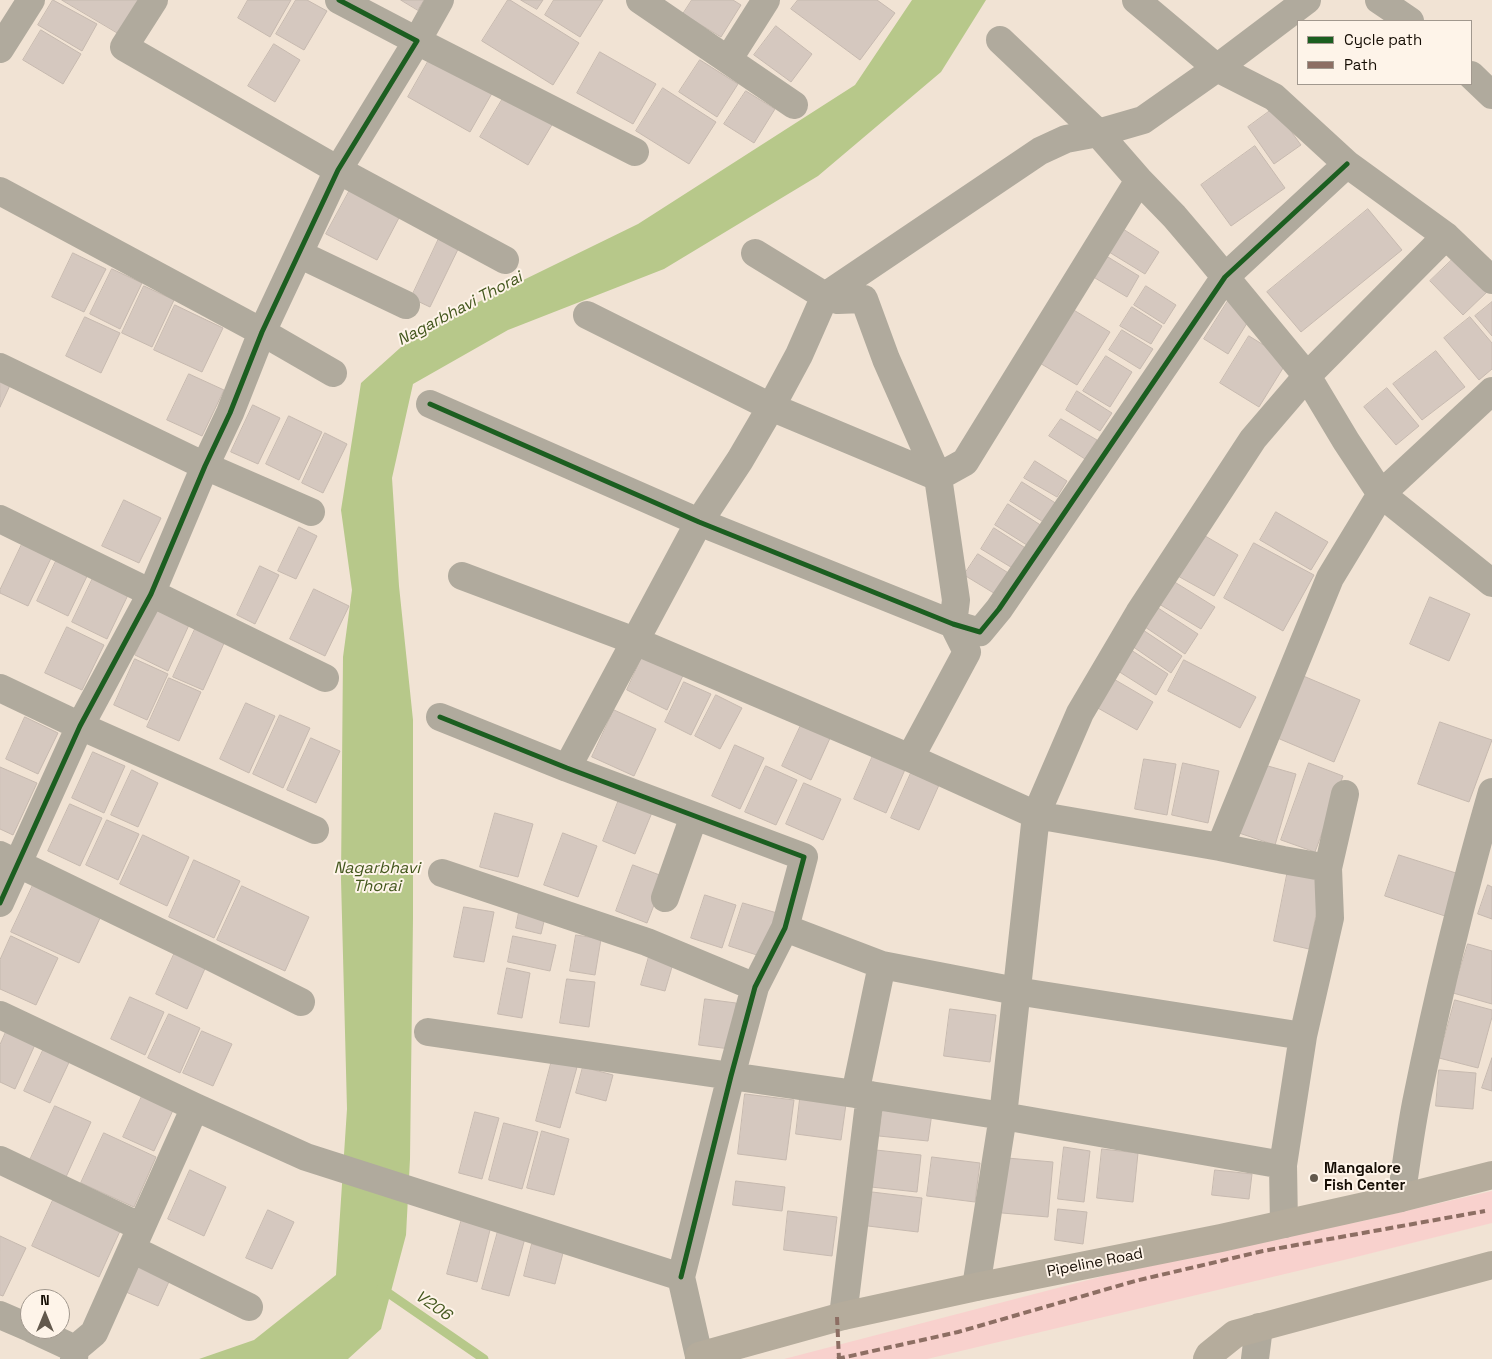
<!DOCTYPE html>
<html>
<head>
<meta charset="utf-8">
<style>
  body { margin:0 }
  #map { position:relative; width:1492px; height:1359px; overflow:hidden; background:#f1e3d4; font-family:"Space Grotesk",sans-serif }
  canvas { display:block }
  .legend { position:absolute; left:1297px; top:20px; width:175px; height:65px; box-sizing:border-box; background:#fef4e9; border:1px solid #a1988e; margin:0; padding:6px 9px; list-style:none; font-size:15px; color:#160e05 }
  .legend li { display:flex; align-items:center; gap:10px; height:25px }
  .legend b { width:25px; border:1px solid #a1988e }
  .north { position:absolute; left:20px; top:1289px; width:50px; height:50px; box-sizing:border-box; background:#fef4e9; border:1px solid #a1988e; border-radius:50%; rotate:0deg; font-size:14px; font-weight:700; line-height:20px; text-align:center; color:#160e05 }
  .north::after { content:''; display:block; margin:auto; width:18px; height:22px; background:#63594d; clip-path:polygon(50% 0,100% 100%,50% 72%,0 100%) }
</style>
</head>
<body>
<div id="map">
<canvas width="1492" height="1359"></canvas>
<ul class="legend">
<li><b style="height:6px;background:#1b5e20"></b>Cycle path</li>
<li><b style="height:6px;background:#8d6e63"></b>Path</li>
</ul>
<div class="north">N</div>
</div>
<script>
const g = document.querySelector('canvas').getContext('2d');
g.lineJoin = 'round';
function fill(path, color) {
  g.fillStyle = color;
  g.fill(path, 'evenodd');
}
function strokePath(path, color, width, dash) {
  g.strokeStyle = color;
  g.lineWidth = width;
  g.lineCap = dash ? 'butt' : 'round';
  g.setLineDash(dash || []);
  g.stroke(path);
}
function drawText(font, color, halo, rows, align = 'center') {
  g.font = font + ' "Space Grotesk",sans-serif';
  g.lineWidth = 4;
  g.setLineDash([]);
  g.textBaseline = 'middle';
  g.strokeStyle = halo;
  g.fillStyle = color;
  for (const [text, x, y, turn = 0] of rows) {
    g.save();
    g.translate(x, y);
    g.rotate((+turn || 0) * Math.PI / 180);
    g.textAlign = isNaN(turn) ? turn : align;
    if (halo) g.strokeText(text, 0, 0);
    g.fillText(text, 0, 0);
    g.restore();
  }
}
fill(new Path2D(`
  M1492,1191V1223L1348,1259L927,1359H784L1223,1245L1358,1222Z`), '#f8d1cd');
fill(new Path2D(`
  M912,0H986L941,72L818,176L664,269L508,330L413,384L392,478L399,586L413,720V918L410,1159L406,1235L381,1329L348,1359H199L254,1340L336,1275L347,1109L341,879L343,657L352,590L341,510L361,383L419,331L638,224L855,85Z`), '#b7c88a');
strokePath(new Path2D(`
  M381,1288L484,1359`), '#b7c88a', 9);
const building = new Path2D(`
  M53,0L97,24L82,51L38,25Z
  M62,0H141L123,36Z
  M248,0H291L270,37L238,18Z
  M296,0H307L327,11L304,50L276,34Z
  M401,0H424L418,10Z
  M508,0H510L579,43L553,85L482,41Z
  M521,0H543L537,9Z
  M554,0H603L580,37L545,15Z
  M692,0H733L741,5L721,37L683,14Z
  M798,0H877L895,13L860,60L791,9Z
  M776,26L812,54L791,82L754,55Z
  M41,30L81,54L63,84L23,60Z
  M274,44L300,60L275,102L248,86Z
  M600,52L656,84L633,124L577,93Z
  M433,53L495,88L470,132L408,97Z
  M700,60L738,84L717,117L679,92Z
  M663,88L716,122L689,164L636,131Z
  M746,91L775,109L754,143L724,124Z
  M505,95L553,123L528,165L480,137Z
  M1274,108L1301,145L1274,164L1248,127Z
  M1255,146L1285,188L1231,226L1201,185Z
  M351,188L401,214L377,260L326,234Z
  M1368,209L1402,250L1301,332L1267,292Z
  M1123,229L1159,252L1145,274L1109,252Z
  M442,232L462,241L430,307L411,298Z
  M73,253L106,269L84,312L52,297Z
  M1103,254L1139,276L1127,297L1090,275Z
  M1456,256L1489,290L1463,315L1430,281Z
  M112,269L142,283L120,329L90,314Z
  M144,286L174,300L152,347L122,333Z
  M1146,286L1176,305L1164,324L1134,305Z
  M1228,301L1252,315L1228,354L1204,339Z
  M1492,302V336L1475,316Z
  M175,305L223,328L202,372L154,350Z
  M1132,307L1162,326L1151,344L1120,326Z
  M1072,309L1110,332L1077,385L1038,362Z
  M85,317L120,333L101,373L66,356Z
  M1470,317L1492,343V369L1479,380L1444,338Z
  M1122,330L1153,349L1140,369L1109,350Z
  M1249,336L1288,360L1259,407L1220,383Z
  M1436,351L1465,387L1422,420L1393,384Z
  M1106,356L1132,372L1110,407L1083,391Z
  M189,374L224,390L202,436L167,420Z
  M0,375L12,381L0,407Z
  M1387,388L1419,426L1396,445L1364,407Z
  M1077,391L1112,413L1100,431L1066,410Z
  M253,405L280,418L258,464L231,452Z
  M289,416L322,432L299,480L266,464Z
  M1061,419L1097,440L1085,459L1049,436Z
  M325,433L347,444L323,493L302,483Z
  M1035,461L1067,481L1057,497L1024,478Z
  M1022,482L1057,504L1045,523L1010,501Z
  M124,500L161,518L139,563L102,546Z
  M1008,504L1042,526L1030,547L995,525Z
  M1276,512L1328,542L1311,570L1260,540Z
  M299,527L317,536L296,579L278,571Z
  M994,528L1027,549L1014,569L981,549Z
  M1200,533L1238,555L1214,596L1176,575Z
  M24,540L53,554L28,606L0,593V590Z
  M1254,543L1314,575L1283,631L1224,598Z
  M978,554L1010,574L997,595L964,575Z
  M58,557L89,572L68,616L37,601Z
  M260,566L279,575L255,624L237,615Z
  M93,578L128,595L107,639L72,622Z
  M1173,581L1215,607L1201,629L1159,604Z
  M314,589L349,606L325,656L290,639Z
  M1430,597L1470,614L1449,661L1410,644Z
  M1158,608L1198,634L1185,654L1145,627Z
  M156,610L189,625L168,671L135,655Z
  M67,627L104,645L82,690L45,673Z
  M196,627L225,641L203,690L173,677Z
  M1143,630L1182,656L1171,673L1132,646Z
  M1131,650L1168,674L1156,695L1118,671Z
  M644,653L685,671L667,710L627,690Z
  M135,659L168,674L147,720L114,705Z
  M1184,660L1256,697L1240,728L1168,691Z
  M1301,675L1360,700L1334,762L1275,737Z
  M169,678L201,692L179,741L147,727Z
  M1112,678L1153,702L1137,730L1096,707Z
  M684,682L711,694L691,735L665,722Z
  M716,695L742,708L720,749L695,736Z
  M246,703L275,716L249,773L220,759Z
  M614,710L656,729L634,776L592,757Z
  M280,715L310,728L283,788L253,774Z
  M25,717L58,733L38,774L6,759Z
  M1440,722L1492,740L1469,802L1418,784Z
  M802,723L831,736L811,780L782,766Z
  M311,738L340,751L316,803L287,790Z
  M735,745L764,758L740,809L712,796Z
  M875,751L907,765L886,813L854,799Z
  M93,752L125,766L104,813L72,798Z
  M1144,759L1176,764L1167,815L1135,809Z
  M1183,763L1219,771L1208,823L1172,815Z
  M1309,763L1343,776L1315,852L1281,840Z
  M1261,764L1296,774L1275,845L1239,833Z
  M766,766L797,780L776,825L745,812Z
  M0,767L37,783L13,835L0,829Z
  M132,770L158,783L138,827L111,815Z
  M911,773L939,785L919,830L891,818Z
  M804,783L841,799L823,840L786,824Z
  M620,797L653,810L635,854L603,841Z
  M70,804L102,818L80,866L48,851Z
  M495,813L533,824L518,877L480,867Z
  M107,820L139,834L118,880L86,865Z
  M563,833L597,846L578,897L544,885Z
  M143,835L189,857L167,906L120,884Z
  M1399,855L1459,874L1445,916L1385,896Z
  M194,860L240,881L214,938L169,917Z
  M633,865L665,877L647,923L616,911Z
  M1288,870L1324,877L1309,949L1274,941Z
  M33,885L101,916L79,963L11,932Z
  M1488,885L1492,887V919L1478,914Z
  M242,886L309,917L285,971L217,940Z
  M705,895L736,905L722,948L691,938Z
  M743,903L777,913L763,957L729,946Z
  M464,907L494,912L484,962L454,957Z
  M520,907L546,913L541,934L516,928Z
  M576,935L601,939L595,975L570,971Z
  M11,936L58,958L36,1005L0,989V960Z
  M513,936L556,945L550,971L508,962Z
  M1468,944L1492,951V1004L1453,993Z
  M176,950L207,964L187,1009L156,994Z
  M650,953L674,960L665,991L641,985Z
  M507,968L530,973L522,1018L498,1014Z
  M567,979L595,982L589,1027L560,1023Z
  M130,997L164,1012L145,1055L111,1039Z
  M705,999L736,1003L730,1049L699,1045Z
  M1455,1000L1492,1010V1017L1478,1068L1439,1058Z
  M950,1009L996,1015L990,1062L944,1056Z
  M169,1014L200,1028L180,1073L148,1058Z
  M9,1025L38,1038L15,1089L0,1082V1045Z
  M202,1031L232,1044L213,1086L183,1073Z
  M46,1044L72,1056L50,1103L24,1091Z
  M1492,1058V1091L1482,1088Z
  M552,1060L577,1067L560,1128L536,1121Z
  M583,1067L613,1075L606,1101L576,1093Z
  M1439,1070L1476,1073L1473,1109L1436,1106Z
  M144,1092L175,1106L154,1151L123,1137Z
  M745,1094L794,1100L786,1160L738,1154Z
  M800,1099L846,1104L841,1140L796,1134Z
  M55,1106L91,1122L66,1177L30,1160Z
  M883,1107L932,1113L928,1141L879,1136Z
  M475,1112L499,1118L482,1179L459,1173Z
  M504,1123L538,1132L522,1189L489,1180Z
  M542,1131L569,1139L554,1195L527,1188Z
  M104,1133L156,1157L134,1207L81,1183Z
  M1064,1147L1090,1151L1084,1202L1058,1199Z
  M1102,1149L1138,1153L1133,1202L1097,1198Z
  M876,1150L921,1155L917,1192L871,1187Z
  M932,1157L980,1163L975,1202L927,1196Z
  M1007,1158L1053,1162L1048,1217L1002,1213Z
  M190,1170L226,1187L204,1236L168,1219Z
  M1215,1170L1252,1174L1249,1199L1212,1195Z
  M736,1181L785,1187L782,1211L733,1205Z
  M872,1192L922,1198L918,1232L868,1226Z
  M54,1198L121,1229L99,1277L32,1246Z
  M1058,1209L1087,1212L1083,1244L1055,1240Z
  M268,1210L294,1222L272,1269L246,1258Z
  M464,1211L493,1218L477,1282L447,1274Z
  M788,1211L837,1217L832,1256L784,1250Z
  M500,1224L527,1231L509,1296L482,1289Z
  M0,1236L26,1248L3,1296L0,1295Z
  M532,1244L563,1253L555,1284L524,1276Z
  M140,1260L172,1275L158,1306L126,1292Z`);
fill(building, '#d5c8bf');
strokePath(building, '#c6b9af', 1);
strokePath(new Path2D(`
  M154,0L124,47L338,170L505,260
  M440,0L417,41L635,152
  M640,0L794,105
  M1136,0L1217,68L1274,97L1347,164L1446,236L1492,280
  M1379,0L1410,21
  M1000,40L1098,133L1139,180L1174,216L1203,250L1307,376L1346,441L1381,494L1492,583
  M0,49L31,0
  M728,60L766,0
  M1471,75L1492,95
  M0,191L262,332L333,373
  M299,254L406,305
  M587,315L771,407L938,477L965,462L1139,180
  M0,367L205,466L311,512
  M430,404L699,522L953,624L980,632L999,609L1225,277L1347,164
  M0,519L325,678
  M462,576L635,641L910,758L1036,815L1220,847L1283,860L1328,868
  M0,688L80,726L315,830
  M440,717L567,768L804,857L785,928L755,987L731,1076L681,1277
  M910,758L967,652L953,624L956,600L938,477L886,359L864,299L838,300L825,296L1040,151L1066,139L1098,133L1143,120L1217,68L1307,0
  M567,768L699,522L740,460L771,407L799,355L825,296L755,253
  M1220,847L1330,578L1381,494L1492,391
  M0,855L209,956L301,1002
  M442,873L647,942L755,987
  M665,898L694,816
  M0,903L80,726L151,594L205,466L230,413L262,332L338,170L417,41L339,0
  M785,928L882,965L1016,991L1303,1036
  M0,1015L195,1107L306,1157L681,1277L699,1356
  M428,1032L855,1094
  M870,1095L1003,1116L1283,1165
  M0,1160L141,1227
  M1401,1198C1406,1166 1410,1134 1416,1103C1437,999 1462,895 1492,792
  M1284,1224L1283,1165L1303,1036L1330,918L1328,868L1345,794
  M132,1249L249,1307
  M976,1287L1003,1116L1036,815L1080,713L1139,613L1253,439L1307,376L1446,236
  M0,1315L30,1328
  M843,1316L870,1095L855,1094L882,965
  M32,1329L75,1349
  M74,1359L75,1349L94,1333L195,1107
  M1255,1359L1259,1327`), '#b0aa9d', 28);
strokePath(new Path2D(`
  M700,1359L699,1356L843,1316L976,1287L1221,1238L1401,1198L1492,1175
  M1207,1359L1209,1355L1235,1334L1492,1265`), '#b5ac9c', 28);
strokePath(new Path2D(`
  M837,1317L839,1359
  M837,1359L958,1332L1135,1281L1263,1251L1485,1211`), '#8d6e63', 4, [8, 4]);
strokePath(new Path2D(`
  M430,404L699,522L953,624L980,632L999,609L1225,277L1347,164
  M440,717L567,768L804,857L785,928L755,987L731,1076L681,1277
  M0,903L80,726L151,594L205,466L230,413L262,332L338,170L417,41L339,0`), '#1b5e20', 5);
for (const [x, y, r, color] of [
  [1314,1178,5,"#63594d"]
]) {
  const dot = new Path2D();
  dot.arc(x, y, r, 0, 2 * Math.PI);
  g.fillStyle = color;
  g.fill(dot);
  strokePath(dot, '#fef4e9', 2);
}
drawText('bold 15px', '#160e05', '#fef4e9', [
  ["Mangalore",1324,1169],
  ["Fish Center",1324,1186]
], 'left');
drawText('15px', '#160e05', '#fef4e9', [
  ["Pipeline Road",1095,1263,-11]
]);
drawText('italic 16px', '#43571d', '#fef4e9', [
  ["Nagarbhavi Thorai",460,309,-28],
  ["Nagarbhavi",377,869],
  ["Thorai",377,887],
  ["V206",433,1306,35]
]);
</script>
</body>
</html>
